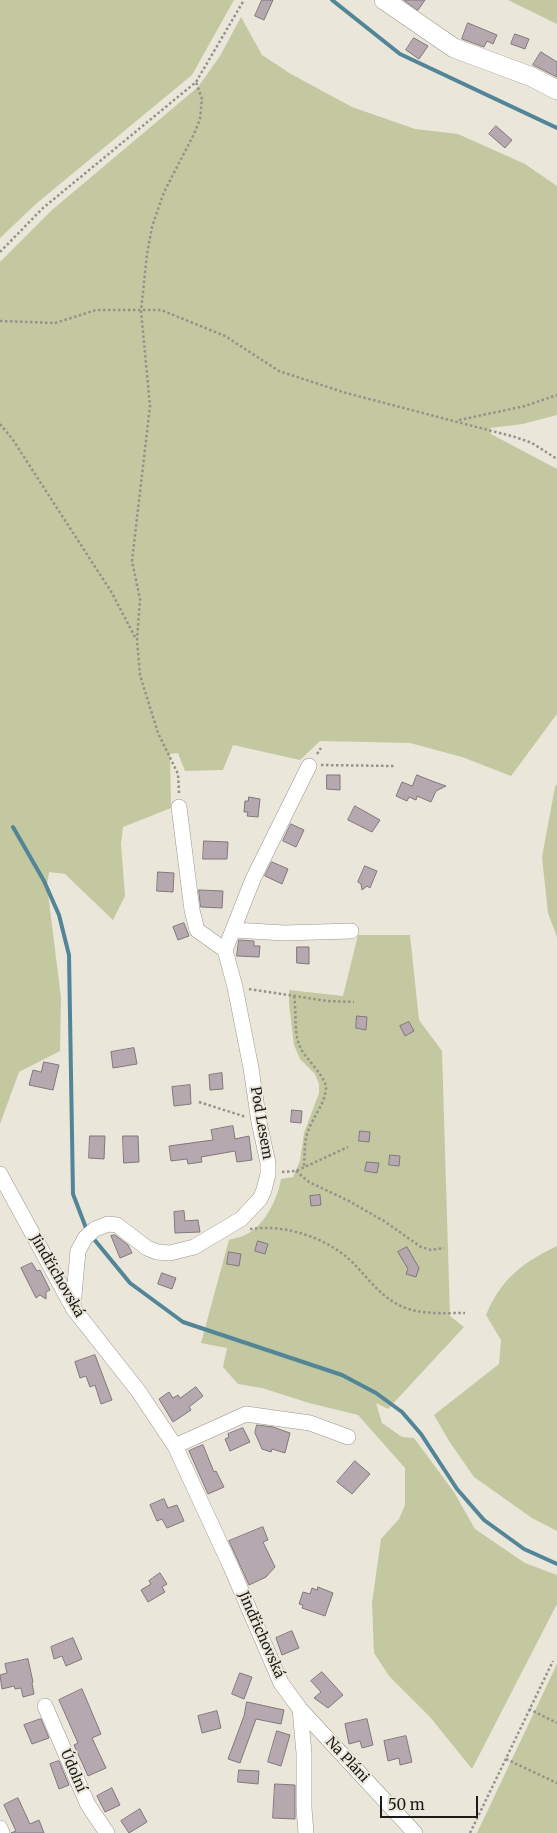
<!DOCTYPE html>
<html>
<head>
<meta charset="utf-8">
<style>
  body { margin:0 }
  #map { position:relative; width:557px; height:1833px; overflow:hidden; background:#eae6da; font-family:Merriweather,serif }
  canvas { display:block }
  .scale { position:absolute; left:380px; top:1796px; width:98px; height:22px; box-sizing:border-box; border:2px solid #1c1b17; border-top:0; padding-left:6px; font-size:15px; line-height:18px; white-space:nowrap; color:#1c1b17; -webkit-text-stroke:4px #eae6da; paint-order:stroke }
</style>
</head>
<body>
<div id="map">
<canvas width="557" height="1833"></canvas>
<div class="scale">50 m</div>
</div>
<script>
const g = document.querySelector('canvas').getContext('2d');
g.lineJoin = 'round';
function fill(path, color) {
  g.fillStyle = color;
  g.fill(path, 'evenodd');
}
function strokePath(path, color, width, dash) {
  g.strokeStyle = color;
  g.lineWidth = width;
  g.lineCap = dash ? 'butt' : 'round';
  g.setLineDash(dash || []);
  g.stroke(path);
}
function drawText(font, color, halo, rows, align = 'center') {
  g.font = font + ' Merriweather,serif';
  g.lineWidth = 4;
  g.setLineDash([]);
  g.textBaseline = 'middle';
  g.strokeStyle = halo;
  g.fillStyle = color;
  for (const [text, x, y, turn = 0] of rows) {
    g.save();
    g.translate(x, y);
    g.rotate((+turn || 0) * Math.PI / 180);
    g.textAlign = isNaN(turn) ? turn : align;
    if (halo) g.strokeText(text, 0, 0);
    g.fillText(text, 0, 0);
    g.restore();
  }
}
fill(new Path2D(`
  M0,0H234L192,75L37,203L0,238Z
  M508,0H557V24Z
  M241,17L262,55L291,74L352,107L415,129L458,134L525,164L557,186V415L523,424L490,428L491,434L557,469V714L511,776L462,757L410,743L320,741L300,760L233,745L223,770L185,771L178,753L170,754L171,808L123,827L121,844L125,896L113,920L65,874L49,872L47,885L61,998L60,1051L19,1072L0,1124V262L52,210L198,87L220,56Z
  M557,784V937L548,913L542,857L555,787Z
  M358,935H410L419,1020L442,1051L450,1316L464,1327L388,1409L376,1403L382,1423L402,1437L414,1438L454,1492L475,1529L525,1563L557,1575V1604L472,1769L430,1717L389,1676L374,1653L372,1603L381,1539L399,1519L405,1505V1468L358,1415L309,1403L262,1388L238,1384L223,1367L227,1348L201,1343L229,1240C234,1238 242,1237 247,1234C265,1225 278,1198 281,1179L293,1177L300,1161L304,1133L319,1093V1084L315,1074L300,1059L294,1045L289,1004V990L343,996Z
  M557,1246V1531L532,1518L474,1477L449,1441L434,1415L499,1364L501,1340L486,1315C501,1279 522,1263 557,1246Z
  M557,1664V1833H477Z`), '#c3c8a0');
strokePath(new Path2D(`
  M332,0L400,54L557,128
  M13,827L44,881L59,915L69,955L73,1194L86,1228
  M93,1238L130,1283L183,1322L342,1375L376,1393L402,1412L421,1434L457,1489L484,1520L524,1549L557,1564`), '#528598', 4);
const building = new Path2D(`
  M262,0H273L264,20L255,16Z
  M404,0H425L418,10Z
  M468,23L497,35L493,44L487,41L484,47L462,39Z
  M515,34L529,39L525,49L511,44Z
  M414,38L428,46L419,59L406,50Z
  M541,52L557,62V77L533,65Z
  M496,126L512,140L505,148L489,134Z
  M327,775H340V790L327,789Z
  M417,775L432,781L446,786L436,791L431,802L417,796L416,800L409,797L407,801L396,796L402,782L412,786Z
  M249,797L260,799L258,817L247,816L248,812H244L245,801H248Z
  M355,806L380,820L372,832L348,820Z
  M291,824L304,830L296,847L283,841Z
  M204,841L228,842L227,859H203Z
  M272,862L288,869L282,884L265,876Z
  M365,866L377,871L370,888L367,886L362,890L361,884L358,882Z
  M158,872L174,873L173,892L157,891Z
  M199,890L223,891L222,908L201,907Z
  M184,923L189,936L178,940L173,927Z
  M239,940L254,941V946H260L259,957L237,956Z
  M297,947H309V964L297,963Z
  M357,1016L367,1017L366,1030L356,1028Z
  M409,1022L414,1031L405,1036L400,1026Z
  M134,1048L137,1064L113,1068L111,1052Z
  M44,1062L59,1065L53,1090L29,1085L33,1070L41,1072Z
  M222,1073L223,1089L210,1090L209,1075Z
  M190,1085L191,1104L174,1106L172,1087Z
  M292,1110L302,1111L301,1123L291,1122Z
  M233,1126L235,1139L249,1136L252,1160L237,1162L235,1151L201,1157L202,1162L188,1164L187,1159L171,1161L169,1146L213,1140L211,1130Z
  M360,1131L370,1132L369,1142L359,1141Z
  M90,1136H105L104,1159L89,1158Z
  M123,1136H138L139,1162L124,1163Z
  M390,1155L400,1156L399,1166L389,1165Z
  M367,1162L379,1163L377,1173L365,1171Z
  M320,1195L321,1205L311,1206L310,1196Z
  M184,1211L185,1221L198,1220L200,1232L175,1233L174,1212Z
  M115,1235L128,1245L132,1253L120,1258L111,1236Z
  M258,1241L268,1244L265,1254L255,1251Z
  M407,1247L419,1268L416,1277L406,1274L408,1269L398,1252Z
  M229,1252L241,1254L239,1266L227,1264Z
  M32,1263L37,1271L40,1270L50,1290L46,1292V1299L40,1295L36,1298L21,1268Z
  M162,1273L176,1278L172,1289L158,1284Z
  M95,1355L112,1400L101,1404L95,1385L90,1387L86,1376L80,1378L75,1362Z
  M196,1387L203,1396L189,1407L191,1410L173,1422L159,1399L169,1392L173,1398L178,1395L180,1398Z
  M257,1425L273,1427L290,1433L285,1453L272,1449L271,1452L262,1449L255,1433Z
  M243,1428L250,1442L230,1451L225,1439L229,1437L228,1434Z
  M203,1445L214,1472L216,1471L224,1487L208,1494L189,1451Z
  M355,1461L370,1474L352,1494L337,1482Z
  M164,1499L168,1508L177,1505L184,1521L167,1528L162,1519L157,1521L150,1505Z
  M263,1527L268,1540L263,1542L275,1567L266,1577L249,1585L229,1541Z
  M160,1573L167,1584L162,1587L165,1592L148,1602L141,1590L151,1584L149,1581Z
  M318,1587L333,1593L325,1616L302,1608L303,1605L299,1604L303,1592L310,1594L312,1588L317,1590Z
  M292,1631L299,1648L282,1655L276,1638Z
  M73,1638L82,1659L66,1666L62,1656L54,1659L51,1647Z
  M28,1659L33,1682L32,1683L34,1694L23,1697L21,1688L15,1689L14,1686L2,1689L0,1675L7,1673L5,1664Z
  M322,1672L343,1695L328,1708L314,1698L321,1692L311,1681Z
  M240,1673L252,1677L244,1699L232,1694Z
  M82,1689L101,1734L92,1738L106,1768L88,1776L74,1745L78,1743L59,1700Z
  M247,1702L284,1710L281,1724L256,1719L240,1763L228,1759L244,1716Z
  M217,1711L221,1728L202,1733L198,1716Z
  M41,1719L49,1738L32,1744L24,1725Z
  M367,1719L373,1745L362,1748L360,1741L349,1744L345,1724Z
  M277,1731L290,1735L281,1766L268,1762Z
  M406,1736L412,1762L400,1765L399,1758L388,1761L384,1741Z
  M59,1761L69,1785L59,1789L50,1764Z
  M239,1770L259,1771L258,1784L238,1782Z
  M275,1784L295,1785V1819L273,1818Z
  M112,1788L120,1805L105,1812L97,1796Z
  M18,1798L30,1824L39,1820L44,1833H11L16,1831L4,1805Z
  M140,1809L147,1822L129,1833L121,1821Z`);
fill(building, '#b5a9af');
strokePath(building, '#82777c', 1);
const minor = new Path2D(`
  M179,807L192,910L197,930L225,950
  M235,930L284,933L351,931
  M0,1174L73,1308L139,1392L175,1446L231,1567L281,1683L300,1709L415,1833
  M73,1306L78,1251L85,1238L95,1229L108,1224L117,1225L147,1248L157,1252L170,1253L194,1247L241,1219L260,1199L264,1190L268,1174V1163L259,1122L251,1068L235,987L225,950L253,879L309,766
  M175,1446L246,1414L310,1423L348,1437
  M45,1706L88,1805L107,1833
  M300,1709L304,1753V1808L306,1833
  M0,1828L2,1833`);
const tertiary = new Path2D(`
  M384,0L454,48L532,77L557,90`);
strokePath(minor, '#9a968b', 16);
strokePath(tertiary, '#9a968b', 20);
strokePath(new Path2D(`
  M0,252L43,208L196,82L244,0
  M0,321L55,323L96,310H161L225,336L279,371L346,393L515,437L532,443L557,459
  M459,420L525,406L557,395
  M0,424L13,440L112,593L136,639
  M317,754L321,748
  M321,765L395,766
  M179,793L178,774L158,733L140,675L137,640L140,599L132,561L150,406L141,311L147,254L152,227L164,192L194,134L200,119L202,99L196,82
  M249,989L327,1001L354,1002
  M294,996C297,1014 293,1033 301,1049C307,1060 326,1077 326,1088C325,1104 313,1117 308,1131C304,1142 305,1154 304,1166
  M199,1102L246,1117
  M296,1171L309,1182L347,1200L384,1221L421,1247L431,1250L444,1248
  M282,1172L296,1171L348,1147
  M250,1229C284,1224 325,1237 350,1260C367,1276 379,1296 401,1306C419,1315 445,1313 465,1313
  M529,1709L557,1723
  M506,1759L557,1783
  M470,1833L553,1661`), '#959289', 2.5, [2.5, 2.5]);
strokePath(minor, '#fff', 15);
strokePath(tertiary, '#fff', 19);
drawText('14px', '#1c1b17', '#eae6da', [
  ["Pod Lesem",261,1123,80],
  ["Jindřichovská",57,1276,60],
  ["Jindřichovská",261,1635,66],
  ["Na Pláni",347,1760,47],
  ["Údolní",73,1771,67]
]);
</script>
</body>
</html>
